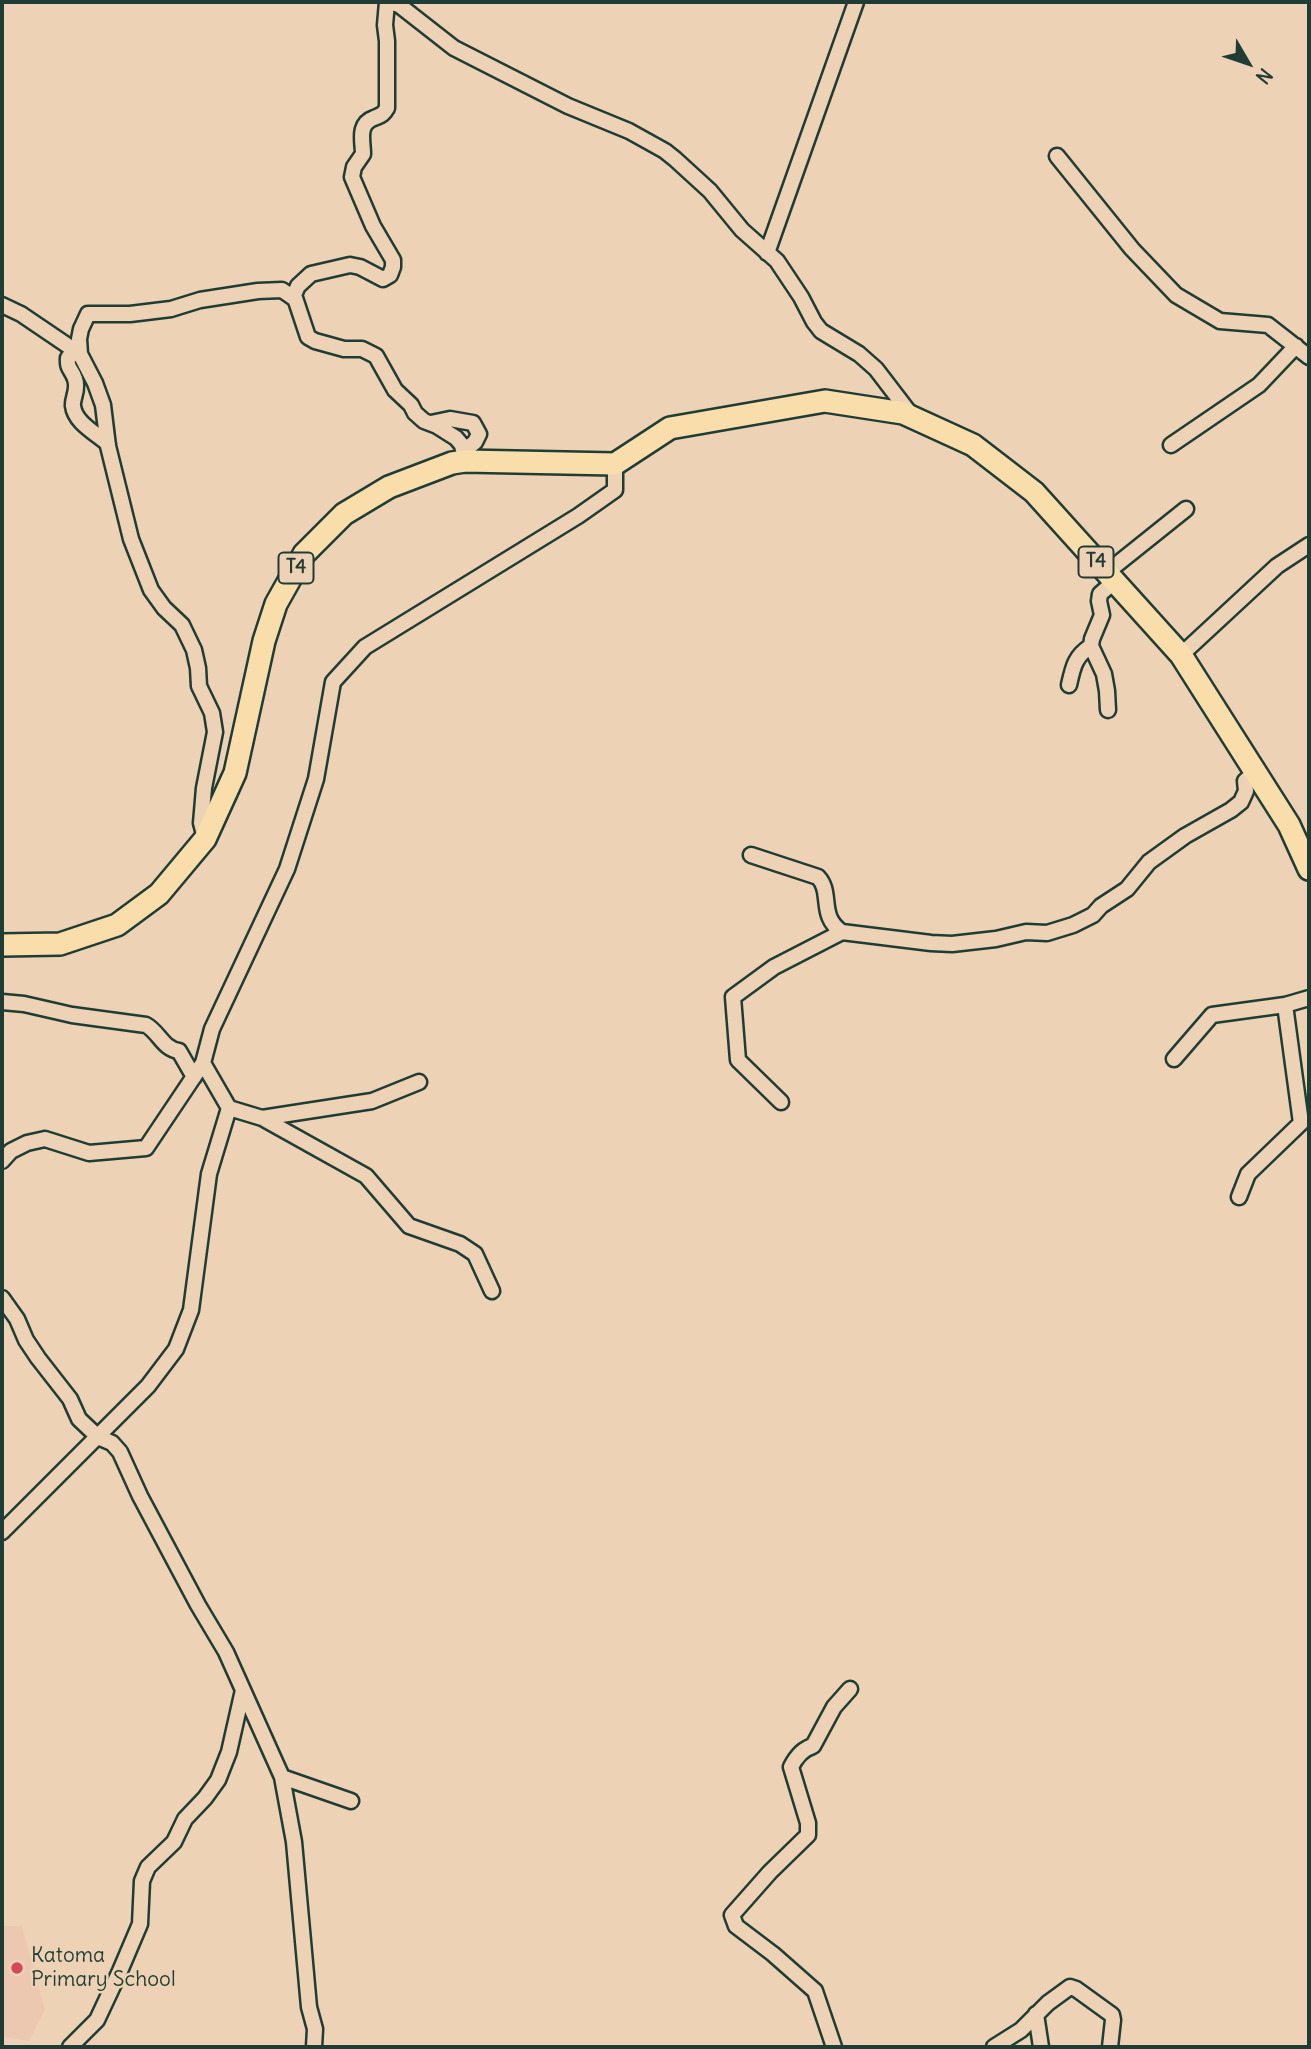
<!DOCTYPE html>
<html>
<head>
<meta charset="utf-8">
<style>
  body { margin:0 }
  #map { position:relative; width:1311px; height:2049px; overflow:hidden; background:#eed2b5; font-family:Delius,sans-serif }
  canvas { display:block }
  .frame { position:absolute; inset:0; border:4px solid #1f3d34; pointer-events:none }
  .north { position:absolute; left:1213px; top:28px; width:70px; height:70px; -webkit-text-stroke:5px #eed2b5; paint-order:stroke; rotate:129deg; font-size:19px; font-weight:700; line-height:28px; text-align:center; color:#1f3d34 }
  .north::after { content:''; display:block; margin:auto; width:24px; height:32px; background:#1f3d34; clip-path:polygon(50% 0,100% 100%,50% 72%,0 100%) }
</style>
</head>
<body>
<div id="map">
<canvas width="1311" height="2049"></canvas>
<div class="frame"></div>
<div class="north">N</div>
</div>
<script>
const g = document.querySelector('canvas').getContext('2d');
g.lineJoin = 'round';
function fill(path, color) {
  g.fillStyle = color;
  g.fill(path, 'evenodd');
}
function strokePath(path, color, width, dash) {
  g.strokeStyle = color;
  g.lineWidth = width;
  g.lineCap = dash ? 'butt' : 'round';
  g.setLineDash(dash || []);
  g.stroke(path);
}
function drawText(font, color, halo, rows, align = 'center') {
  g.font = font + ' Delius,sans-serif';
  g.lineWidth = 5;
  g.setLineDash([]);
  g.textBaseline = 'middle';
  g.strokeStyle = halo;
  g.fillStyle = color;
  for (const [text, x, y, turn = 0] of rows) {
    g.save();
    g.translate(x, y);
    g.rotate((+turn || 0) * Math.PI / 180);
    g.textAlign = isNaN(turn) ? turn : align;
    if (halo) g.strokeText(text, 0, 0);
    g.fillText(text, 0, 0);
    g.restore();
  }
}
fill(new Path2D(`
  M2,1926H22L45,2010L29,2041L2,2037Z`), '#edc8b1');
const minor = new Path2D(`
  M387,2L385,25L387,41V108C383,115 381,115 374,118C357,124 363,141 363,154L354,167L352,177L373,226L393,260V267L390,275L383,279L360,267L350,265L311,274L298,286L294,295L308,337L315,341L344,349H362L376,356L395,390L411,405L415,413L424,421L437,426L456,438L462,445L465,461
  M390,2L399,5L454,48L568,106L629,131L665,151L675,159L710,191L742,230L777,261L801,297L814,322L821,331L859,354L876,369L912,416
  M1057,156L1132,249L1176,295L1220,321L1268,325L1309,357
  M767,253L856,2
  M2,305L21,314L80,354
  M80,354H71L68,358C67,370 72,369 75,379C79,390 72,398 73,406C75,423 96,433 108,444
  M431,423L450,419L473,423L479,434L475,442L464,451
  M1171,445L1259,385L1296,346
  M1106,573L1186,509
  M1181,655L1277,566L1309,545
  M1069,685C1073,667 1075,656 1091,646
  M1108,710L1107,691L1104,674L1091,646L1092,639L1102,615L1099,601L1100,594L1114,582
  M205,838L201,823L204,788L215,732L212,713L199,686L198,668L194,650L182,625L164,608L151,590L131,539L108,446L103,405L95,383L80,354L79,339L81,329L88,314H130L171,309L200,300L258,291L282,290L295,299
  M751,855L818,877C833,893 818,916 842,932L931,943L952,944L996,939L1026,932L1047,933L1073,925L1093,915L1101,906L1127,889L1149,862L1185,836L1231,810L1241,802L1246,791L1245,781L1255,772
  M2,1002L24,1004L72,1015L146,1025C159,1032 163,1049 179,1051L194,1077
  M1174,1059L1212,1015L1285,1005L1309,998
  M781,1102L738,1060L733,997L774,967L842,932
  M229,1108L262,1118L366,1176L409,1226L460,1244L475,1254L492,1291
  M262,1118L372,1101L419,1082
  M2,1161L11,1151L27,1143L45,1139L89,1153L146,1148L203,1063L212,1029L287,869L316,779L333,682L365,647L578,516L615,490V464
  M1239,1197L1248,1174L1301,1123L1285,1005
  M2,1298L17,1319L26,1340L38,1358L70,1399L79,1419L98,1437L112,1443L120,1452L140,1496L198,1605L226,1652L282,1777L294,1842L309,2007L315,2029L314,2047
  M2,1532L148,1386L176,1349L191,1310L209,1174L229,1108L203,1063
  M282,1777L351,1801
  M1036,2014L1041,2047
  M70,2047L97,2020L120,1971L140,1924L142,1881L148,1867L174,1842L185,1819L205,1798L218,1780L229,1752L243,1690
  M834,2047L815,1991L773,1954L736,1926L732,1915L770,1872L808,1835V1823L791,1767C796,1757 802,1749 813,1746L834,1707L850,1689
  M994,2047L1021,2030L1048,2003L1070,1987L1076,1989L1112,2015L1113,2020L1110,2047`);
const highway = new Path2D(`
  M2,945L60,944L117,925L159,894L205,839L235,773L264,641L276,604L304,554L344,514L389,487L452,463L465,461L615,464L670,428L825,401L903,413L973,445L1034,492L1181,655L1289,825L1309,869`);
strokePath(minor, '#1f3d34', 19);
strokePath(highway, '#1f3d34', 26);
strokePath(minor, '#eed2b5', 14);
strokePath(highway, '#f9deab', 21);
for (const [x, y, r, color] of [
  [17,1968,7,"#d1495b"]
]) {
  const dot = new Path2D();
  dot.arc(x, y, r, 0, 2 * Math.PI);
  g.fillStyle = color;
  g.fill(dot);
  strokePath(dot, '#eed2b5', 2.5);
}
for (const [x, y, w] of [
  [1096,562,35],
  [296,568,35]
]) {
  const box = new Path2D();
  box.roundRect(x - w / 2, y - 15.5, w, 31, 5);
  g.fillStyle = '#eed2b5';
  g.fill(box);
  strokePath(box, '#1f3d34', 2);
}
drawText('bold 19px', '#1f3d34', null, [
  ["T4",1096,562],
  ["T4",296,568]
]);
drawText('21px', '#1f3d34', '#eed2b5', [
  ["Katoma",31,1956],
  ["Primary School",31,1980]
], 'left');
</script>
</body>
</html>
